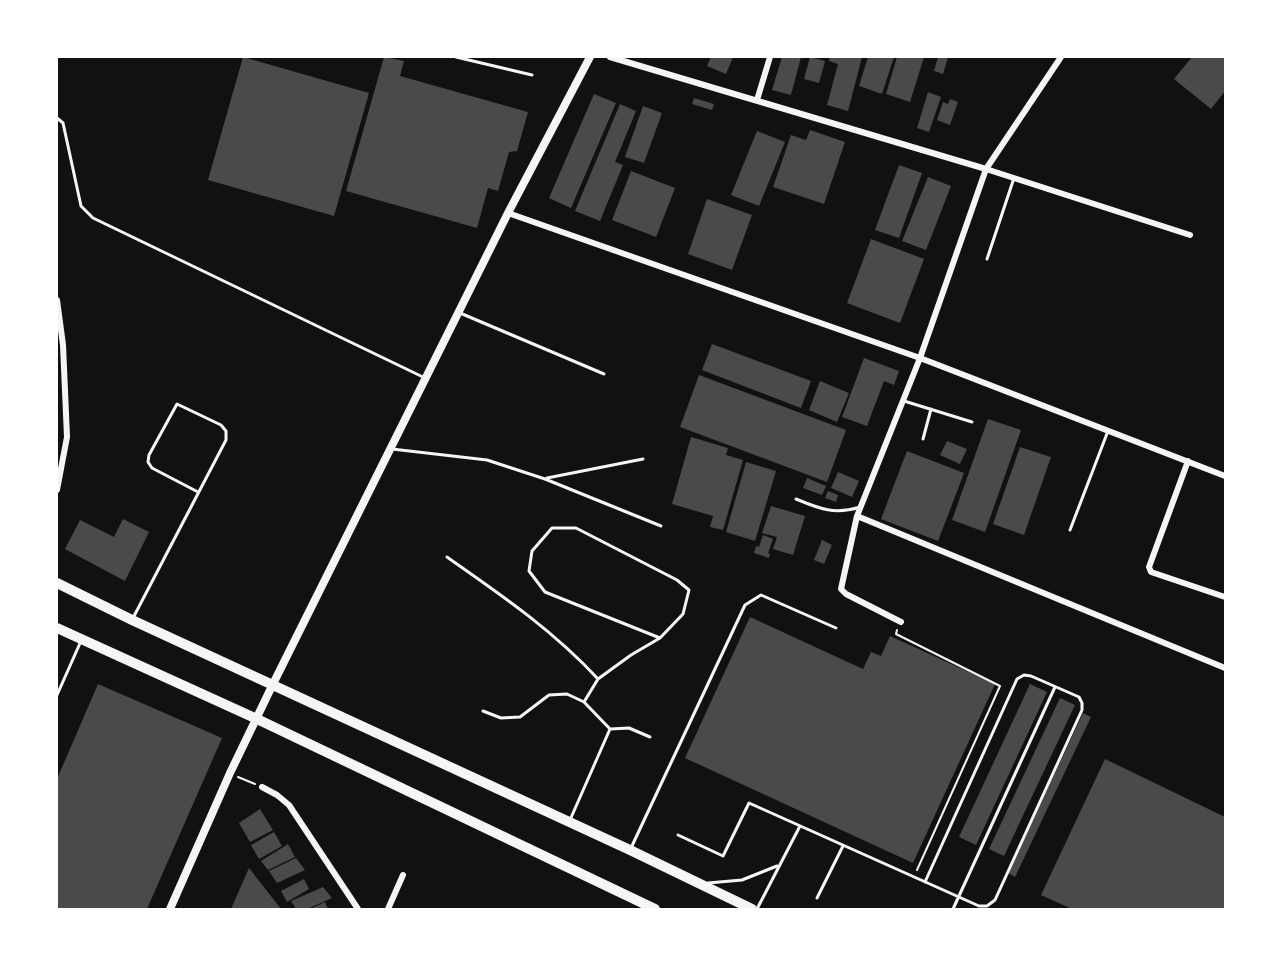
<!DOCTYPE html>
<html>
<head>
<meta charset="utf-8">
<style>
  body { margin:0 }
  #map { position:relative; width:1282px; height:966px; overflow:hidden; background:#111; font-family:"Exo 2",sans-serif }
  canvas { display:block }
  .frame { position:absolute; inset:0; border:58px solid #fff; pointer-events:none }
</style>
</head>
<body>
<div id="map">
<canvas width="1282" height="966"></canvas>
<div class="frame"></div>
</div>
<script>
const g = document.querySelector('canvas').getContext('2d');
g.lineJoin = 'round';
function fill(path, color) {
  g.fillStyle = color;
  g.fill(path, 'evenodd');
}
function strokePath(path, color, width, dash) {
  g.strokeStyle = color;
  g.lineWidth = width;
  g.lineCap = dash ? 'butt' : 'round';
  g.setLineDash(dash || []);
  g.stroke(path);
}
fill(new Path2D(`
  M243,57L369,93L334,216L208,180Z
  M384,57L404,61L400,76L528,112L517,151L509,152L498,191L488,188L477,228L346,191Z
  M711,57H733L726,74L707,66Z
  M782,57H801L791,95L772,90Z
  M810,57L825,61L819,83L804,79Z
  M830,57H862L848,111L827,105L838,64L829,61Z
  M868,57H894L882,94L859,86Z
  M897,57H924L910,102L886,94Z
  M938,57H948L943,74L934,71Z
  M1192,57H1225V91L1211,109L1174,79Z
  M928,92L941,97L929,132L917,128Z
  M594,94L616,103L571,208L549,198Z
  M694,98L714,104L712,110L692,104Z
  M950,99L958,102L950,125L937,120L943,102L948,104Z
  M620,104L636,111L615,162L623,165L600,221L575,211Z
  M643,106L662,113L644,163L625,157Z
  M810,130L845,142L824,204L773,187L791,135L806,140Z
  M757,131L785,142L759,206L731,195Z
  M899,165L922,173L899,238L875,230Z
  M631,171L675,188L656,237L612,220Z
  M928,177L951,186L926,250L902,241Z
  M707,199L752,215L732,270L688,254Z
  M871,239L924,259L900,323L847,303Z
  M712,344L811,381L801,408L702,370Z
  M864,358L899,371L894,385L884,381L867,426L842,417Z
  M699,375L846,430L827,482L680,427Z
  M820,381L849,393L837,422L809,410Z
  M988,419L1021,430L985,532L952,520Z
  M691,437L728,448L726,455L743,460L723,530L710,527L713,516L672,504Z
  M947,441L967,449L960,464L940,455Z
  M1020,447L1051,457L1024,535L993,524Z
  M907,451L964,473L938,541L881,519Z
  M746,462L776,471L755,541L726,532Z
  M838,472L859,481L852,497L831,488Z
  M807,478L826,486L822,495L803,488Z
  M828,491L838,495L836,502L825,498Z
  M771,506L805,516L793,555L773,549L777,537L762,533Z
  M123,519L149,532L125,581L65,549L80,520L114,537Z
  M763,535L773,539L768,553L770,554L769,558L754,553L756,546L759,547Z
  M822,540L832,545L824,564L814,560Z
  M750,617L863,669L871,652L881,656L890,636L995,684L913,863L685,758Z
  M98,684L222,738L147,909H57V779Z
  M1030,684L1047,692L976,845L959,837Z
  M1060,698L1075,705L1004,856L989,849Z
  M1083,713L1091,717L1015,877L1008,873Z
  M1105,759L1225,817V909H1072L1041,895Z
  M260,809L273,830L250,842L239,823Z
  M274,832L282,846L259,859L251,845Z
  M288,844L295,857L268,870L261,861Z
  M296,858L305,870L277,883L269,871Z
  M249,868L281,909H231Z
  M304,879L309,889L287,902L281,891Z
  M323,887L332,898L307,909H296L291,901Z
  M325,902L328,909H310Z`), '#4a4a4a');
strokePath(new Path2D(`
  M897,630L896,634L1000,686L917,870
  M238,777L255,784`), '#f5f5f5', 2);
strokePath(new Path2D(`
  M456,57L532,75
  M57,118L63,123L81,206L93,218L425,378
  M987,259L1014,178
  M460,313L604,374
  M904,401L972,422
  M923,439L931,409
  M392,449L487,460L545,479L661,526
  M547,478L643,459
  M796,499C820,509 835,515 860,507
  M1070,530L1108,431
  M447,557C500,594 554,631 598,679L584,702
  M133,618L226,440V431L221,425L177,404L149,455L148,462L152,468L198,492
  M598,679L631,655L660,638L683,614L689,590L677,580L576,528H552L532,551L529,571L545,592L660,638
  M57,695L81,641
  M483,711L501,718L520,717L549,695L567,694L584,702L610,729
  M570,820L610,729L629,728L650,737
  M678,835L723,856L749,803L979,906H987L995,900L1082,710V703L1079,697L1031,676L1024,675L1017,679L925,882
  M631,848L745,605L761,595L836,628
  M708,883L742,880L777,866
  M817,898L843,846
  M757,909L800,826
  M953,909L1055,687`), '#f5f5f5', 3);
strokePath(new Path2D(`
  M610,57L986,169L1190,235
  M757,100L770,57
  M508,213L920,358L1225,476
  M57,300L63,345L67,437L57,490
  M1188,461L1149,567L1151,572L1225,597
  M857,516L1225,668
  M901,622L846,594L841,589L857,516L920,358L986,169L1061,57
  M262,787L277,795L289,805L358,909
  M388,909L403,875`), '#f5f5f5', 6);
strokePath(new Path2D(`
  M170,909L230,773L273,684L508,213L590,57`), '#f5f5f5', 8);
strokePath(new Path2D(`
  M57,583L132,620L630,850L752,909
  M57,628L257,719L655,909`), '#f5f5f5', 10);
</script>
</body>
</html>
